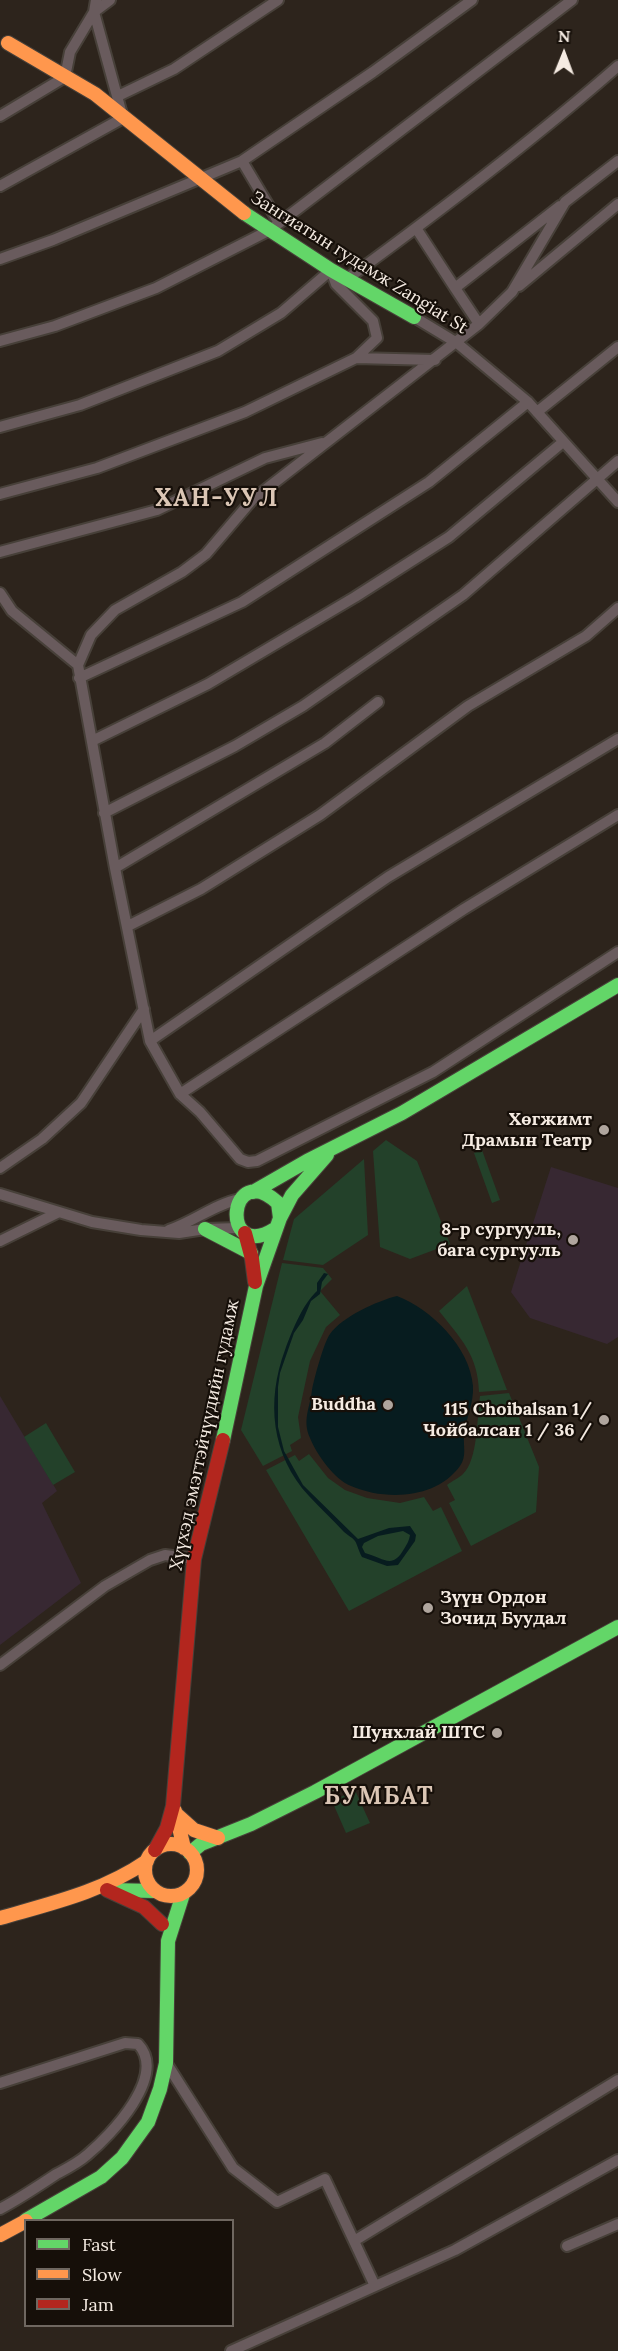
<!DOCTYPE html>
<html>
<head>
<meta charset="utf-8">
<style>
  body { margin:0 }
  #map { position:relative; width:618px; height:2351px; overflow:hidden; background:#2d241c; font-family:Lora,serif }
  canvas { display:block }
  .legend { position:absolute; left:24px; top:2219px; width:210px; height:108px; box-sizing:border-box; background:#160f09; border:2px solid #6f6760; margin:0; padding:8px 10px; list-style:none; font-size:18px; color:#f5ebe2 }
  .legend li { display:flex; align-items:center; gap:12px; height:30px }
  .legend b { width:30px; border:2px solid #6f6760 }
  .north { position:absolute; left:534px; top:24px; width:60px; height:60px; -webkit-text-stroke:4px #160f09; paint-order:stroke; rotate:1deg; font-size:16px; font-weight:700; line-height:24px; text-align:center; color:#f5ebe2 }
  .north::after { content:''; display:block; margin:auto; width:21px; height:27px; background:#f5ebe2; clip-path:polygon(50% 0,100% 100%,50% 72%,0 100%) }
</style>
</head>
<body>
<div id="map">
<canvas width="618" height="2351"></canvas>
<ul class="legend">
<li><b style="height:8px;background:#63d668"></b>Fast</li>
<li><b style="height:8px;background:#ff974d"></b>Slow</li>
<li><b style="height:8px;background:#b3261e"></b>Jam</li>
</ul>
<div class="north">N</div>
</div>
<script>
const g = document.querySelector('canvas').getContext('2d');
g.lineJoin = 'round';
function fill(path, color) {
  g.fillStyle = color;
  g.fill(path, 'evenodd');
}
function strokePath(path, color, width, dash) {
  g.strokeStyle = color;
  g.lineWidth = width;
  g.lineCap = dash ? 'butt' : 'round';
  g.setLineDash(dash || []);
  g.stroke(path);
}
function drawText(font, color, halo, rows, align = 'center') {
  g.font = font + ' Lora,serif';
  g.lineWidth = 4.5;
  g.setLineDash([]);
  g.textBaseline = 'middle';
  g.strokeStyle = halo;
  g.fillStyle = color;
  for (const [text, x, y, turn = 0] of rows) {
    g.save();
    g.translate(x, y);
    g.rotate((+turn || 0) * Math.PI / 180);
    g.textAlign = isNaN(turn) ? turn : align;
    if (halo) g.strokeText(text, 0, 0);
    g.fillText(text, 0, 0);
    g.restore();
  }
}
fill(new Path2D(`
  M551,1167L618,1188V1337L607,1344L530,1318L511,1292Z
  M0,1396L57,1491L42,1503L81,1583L0,1645Z`), '#372832');
fill(new Path2D(`
  M386,1140L417,1161L450,1244L410,1259L380,1247L373,1151Z
  M482,1150L500,1200L492,1203L474,1153Z
  M364,1159L368,1235L323,1265L283,1260L294,1219Z
  M282,1263L323,1268L332,1279L320,1291L340,1315L326,1327L310,1361L298,1417L301,1438L290,1445L292,1451L263,1466L241,1430Z
  M467,1286L507,1390L479,1392C478,1355 461,1339 439,1311Z
  M509,1393L539,1467L536,1512L471,1546L449,1503L455,1500L447,1485C452,1481 459,1478 463,1474C478,1460 477,1417 480,1396Z
  M46,1423L75,1472L53,1485L24,1437Z
  M309,1454L328,1478L345,1490L367,1498L400,1503L424,1497L433,1511L441,1507L462,1551L349,1611L266,1470L295,1455L299,1461Z
  M355,1790L370,1823L346,1833L332,1801Z`), '#23412a');
fill(new Path2D(`
  M324,1273L328,1274L322,1282L320,1294L311,1301L303,1320L294,1333L280,1373L278,1387V1427L284,1451L303,1485L358,1539L389,1528L410,1526L416,1535L415,1541L398,1565L387,1566L362,1557C359,1552 357,1544 355,1541C352,1537 347,1535 344,1532C333,1520 320,1508 309,1496C271,1455 266,1401 285,1350C292,1331 302,1305 317,1291V1283ZM403,1531L410,1535C409,1541 407,1544 404,1549C392,1570 384,1558 365,1553L362,1547L364,1543L378,1536Z
  M397,1296C431,1309 470,1347 473,1386C474,1403 466,1418 464,1435C463,1446 467,1456 460,1466C436,1499 386,1501 351,1486C334,1479 317,1455 310,1438C302,1420 310,1408 312,1390C314,1379 324,1342 330,1334C342,1317 377,1301 397,1296Z`), '#071c1f');
const street = new Path2D(`
  M118,96L174,69L278,0
  M0,116L65,77L70,52L94,12L110,0
  M242,161L279,223
  M618,161L565,202L512,292L479,324L252,500L206,554L182,572L115,610L91,635L78,665L115,868L150,1041L180,1094L200,1112L240,1159L248,1162L257,1161L433,1072L618,952
  M0,186L123,118L94,12L96,0
  M416,228L455,288L560,206
  M0,259L53,240L242,161L373,72L472,0
  M347,279C440,211 531,142 618,66
  M519,286L618,204
  M455,288L479,324
  M414,317L457,343L528,402L618,502
  M0,341L55,326L156,288L270,230L572,0
  M356,358L435,360
  M537,412L618,347
  M0,427L80,405L218,351L281,313L331,270L336,284L373,321L377,338L356,358L245,412L97,468L0,494
  M0,552L157,510L265,458L322,443
  M0,593L12,611L78,665
  M79,678L242,602L429,482L528,402
  M92,741L208,684L355,597L449,537L563,442
  M104,813L235,746L303,706L463,595L618,461
  M115,868L325,743L378,702
  M128,926L201,889L320,815L468,706L586,636L618,608
  M150,1041L388,877L618,739
  M180,1094L464,909L618,815
  M0,1168L42,1139L81,1103L144,1009
  M0,1194L92,1222L141,1230L179,1233L205,1229L239,1228
  M169,1230C193,1222 215,1204 240,1199
  M0,1241L57,1213
  M0,1665L105,1586L150,1560L165,1555L194,1559
  M167,2064L233,2168L277,2202L325,2179L375,2286
  M0,2083L125,2043L138,2044C168,2076 111,2135 87,2155C78,2163 66,2169 55,2175C37,2187 19,2199 0,2209
  M354,2241L618,2080
  M567,2246L618,2224
  M231,2351L455,2250L618,2160`);
const fast = new Path2D(`
  M244,213L331,270L414,317
  M253,1192L307,1161L402,1113L618,985
  M280,1218L292,1195L327,1155
  M205,1229L251,1253
  M223,1440L256,1286L280,1218L278,1203C228,1157 219,1264 275,1229
  M190,1853L201,1844L251,1824L315,1792L618,1627
  M110,1890L154,1891
  M26,2220L101,2177L122,2158L148,2122L160,2089L166,2063L168,1941L183,1894`);
const slow = new Path2D(`
  M8,43L95,94L244,213
  M175,1811L184,1848
  M175,1813L194,1830L218,1838
  M145 1870a26 26 0 1 1 52 0a26 26 0 1 1-52 0Z
  M0,1918C52,1903 102,1892 147,1861
  M0,2235L26,2221`);
const jam = new Path2D(`
  M245,1233L252,1259L255,1282
  M155,1850L167,1828L173,1806L194,1559L223,1440
  M107,1890L144,1907L162,1924`);
strokePath(street, '#474039', 14);
strokePath(fast, '#474039', 16);
strokePath(slow, '#474039', 16);
strokePath(jam, '#474039', 16);
strokePath(street, '#695b5d', 10);
strokePath(fast, '#63d668', 14);
strokePath(slow, '#ff974d', 14);
strokePath(jam, '#b3261e', 14);
for (const [x, y, r, color] of [
  [604,1130,6,"#afa59d"],
  [573,1240,6,"#afa59d"],
  [388,1405,6,"#afa59d"],
  [604,1420,6,"#afa59d"],
  [428,1608,6,"#afa59d"],
  [497,1733,6,"#afa59d"]
]) {
  const dot = new Path2D();
  dot.arc(x, y, r, 0, 2 * Math.PI);
  g.fillStyle = color;
  g.fill(dot);
  strokePath(dot, '#160f09', 2);
}
drawText('18px', '#f5ebe2', '#160f09', [
  ["Зангиатын гудамж Zangiat St",359,263,32],
  ["Хүүхэд эмэгтэйчүүдийн гудамж",205,1435,-78]
]);
drawText('bold 18px', '#f5ebe2', '#160f09', [
  ["Хөгжимт",592,1120],
  ["Драмын Театр",592,1141],
  ["8-р сургууль,",561,1230],
  ["бага сургууль",561,1251],
  ["Buddha",376,1405],
  ["115 Choibalsan 1/",592,1410],
  ["Чойбалсан 1 / 36 /",592,1431],
  ["Зүүн Ордон",440,1598,"left"],
  ["Зочид Буудал",440,1619,"left"],
  ["Шунхлай ШТС",485,1733]
], 'right');
g.letterSpacing = '1.5px';
drawText('bold 24px', '#dbc6b5', '#160f09', [
  ["ХАН-УУЛ",217,499],
  ["БУМБАТ",379,1797]
]);
g.letterSpacing = '0px';
</script>
</body>
</html>
